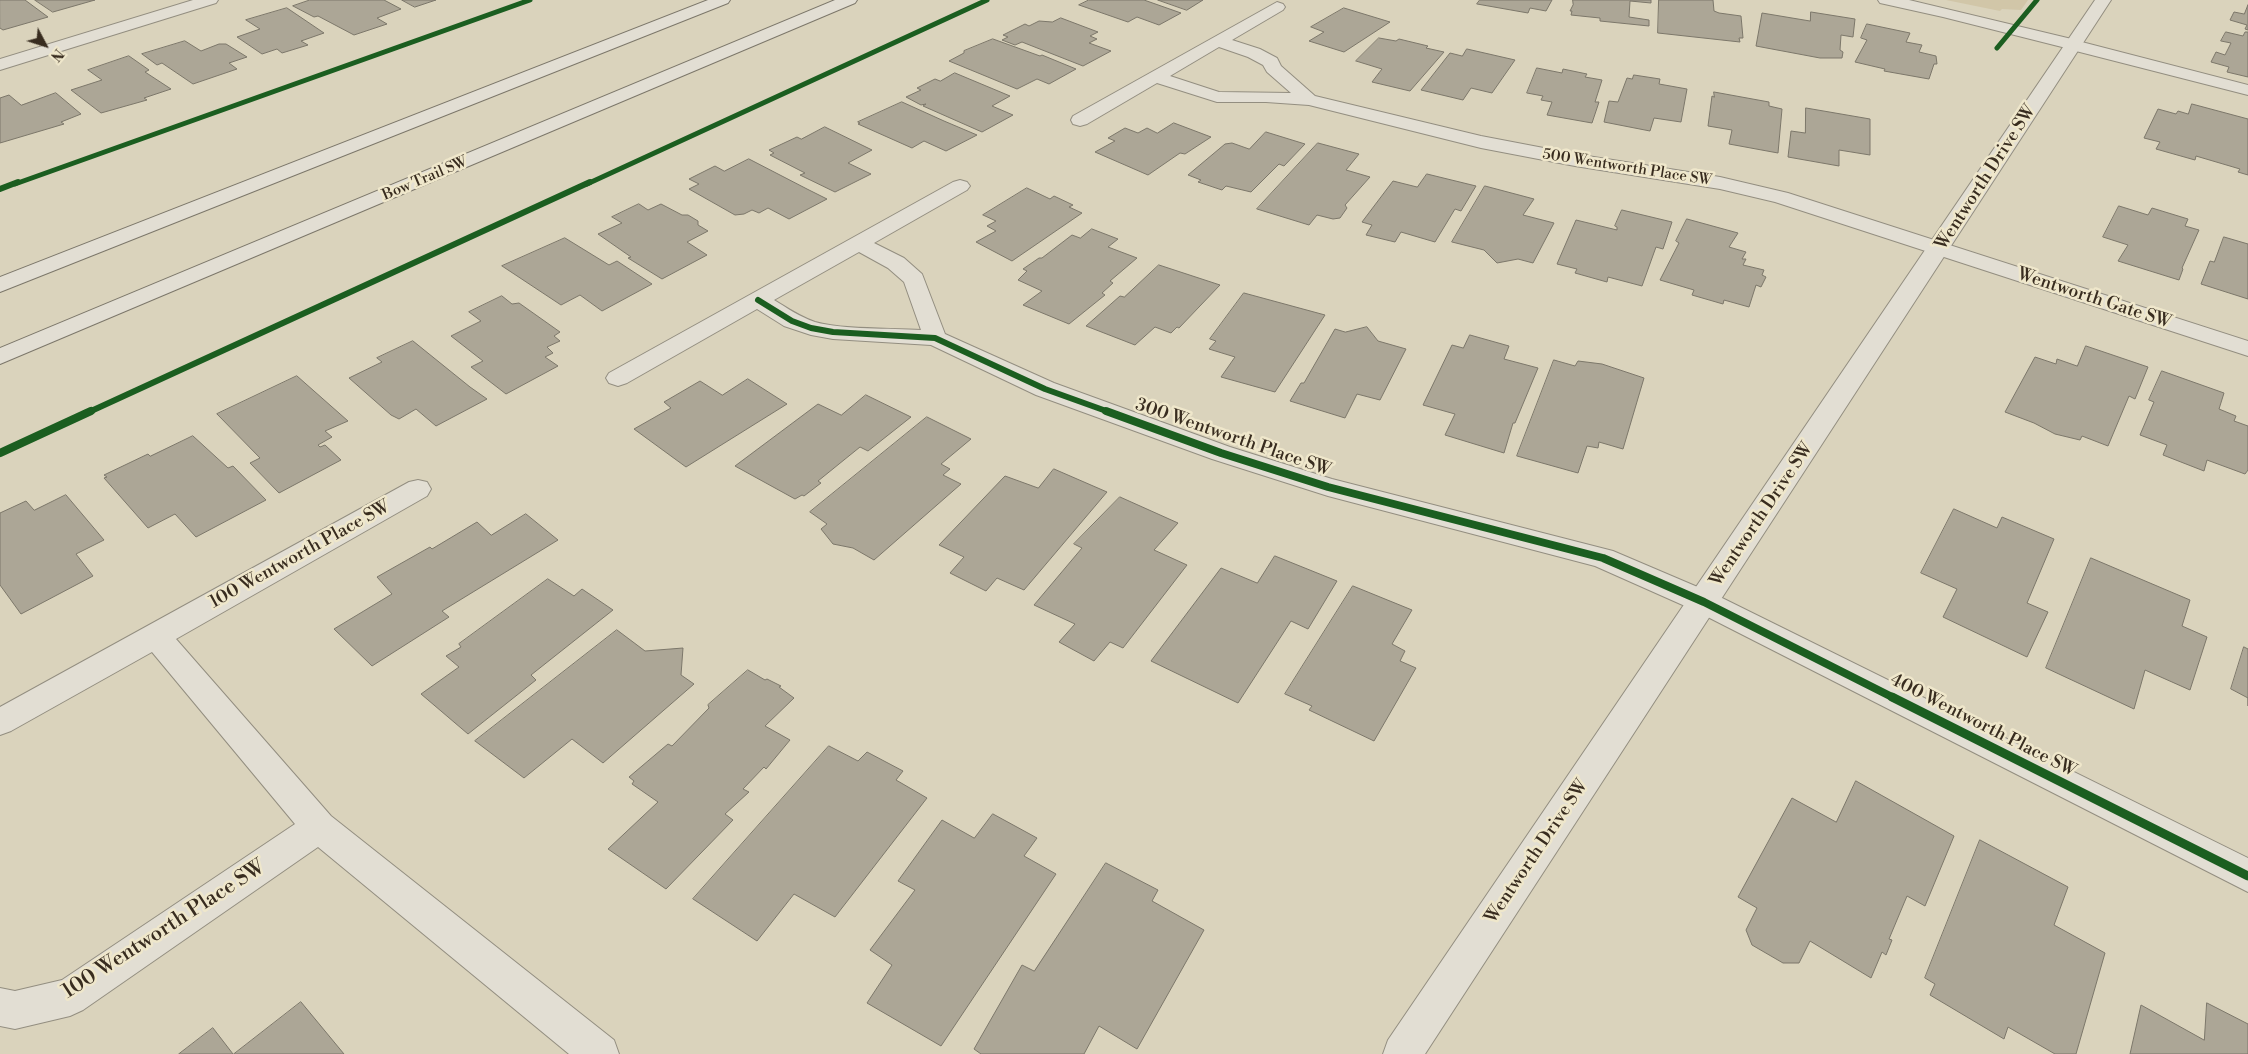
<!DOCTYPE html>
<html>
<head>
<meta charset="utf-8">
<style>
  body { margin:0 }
  #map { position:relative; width:2248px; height:1054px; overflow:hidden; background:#dad3bc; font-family:"Libre Bodoni",serif }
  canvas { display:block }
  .north { position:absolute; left:20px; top:20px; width:50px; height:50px; -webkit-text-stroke:4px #efe7cb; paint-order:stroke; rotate:130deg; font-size:14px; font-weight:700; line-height:20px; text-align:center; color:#382c1f }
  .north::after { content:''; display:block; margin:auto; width:18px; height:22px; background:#382c1f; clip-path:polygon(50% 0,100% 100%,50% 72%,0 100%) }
</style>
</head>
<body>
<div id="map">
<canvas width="2248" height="1054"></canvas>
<div class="north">N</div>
</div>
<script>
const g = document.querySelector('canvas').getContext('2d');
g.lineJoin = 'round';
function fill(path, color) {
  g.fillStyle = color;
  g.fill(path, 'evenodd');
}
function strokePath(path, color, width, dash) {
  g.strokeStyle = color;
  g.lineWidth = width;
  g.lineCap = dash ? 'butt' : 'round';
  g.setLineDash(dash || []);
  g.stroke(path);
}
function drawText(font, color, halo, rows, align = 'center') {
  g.font = font + ' "Libre Bodoni",serif';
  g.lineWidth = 5;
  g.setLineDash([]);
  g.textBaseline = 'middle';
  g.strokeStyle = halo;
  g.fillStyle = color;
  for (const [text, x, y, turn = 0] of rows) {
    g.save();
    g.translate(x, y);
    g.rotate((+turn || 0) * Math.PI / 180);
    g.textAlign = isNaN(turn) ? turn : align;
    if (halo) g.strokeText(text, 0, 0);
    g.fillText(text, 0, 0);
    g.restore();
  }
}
fill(new Path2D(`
  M1946,0H2028L2021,10L2002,9L2000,11Z`), '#d1c6a8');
const building = new Path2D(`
  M0,0H25L48,17L3,30L0,28Z
  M35,0H95L53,12Z
  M310,0H384L401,9L377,18L387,24L354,35L318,16L314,17L293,6Z
  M402,0H436L415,7Z
  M1089,0H1144L1181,13L1159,25L1137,17L1128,22L1079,5Z
  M1158,0H1203L1187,10Z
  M1480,0H1552L1546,11L1530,8L1528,13L1477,4Z
  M1573,0H1651V3L1630,1L1629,17L1649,20V26L1600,21V18L1571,15L1572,11H1570L1573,5Z
  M1659,0H1713L1714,11L1719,13L1741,16L1743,38H1739L1740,42L1658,33Z
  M2248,5V30L2245,29L2247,25L2230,20L2234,12L2244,14Z
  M287,8L324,33L301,41L308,45L282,53L277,49L262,54L237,37L260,29L246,20Z
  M1344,8L1390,22L1344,52L1309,41L1324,32L1311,27Z
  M1811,12L1855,19L1853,37L1841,35L1840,50L1843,52L1842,58H1820L1756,46L1762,13L1810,21Z
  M1061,18L1098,32L1090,36L1097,39L1089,43L1111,51L1083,66L1022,42L1015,45L1002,40L1008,37L1003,35L1025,24L1029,26L1039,21L1052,22Z
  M1867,24L1910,33L1906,42L1922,45L1919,52L1936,56L1937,64H1934L1929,79L1884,71L1885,69L1855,62L1867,40L1861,38Z
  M2226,32L2243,36L2245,32H2248V77L2227,72L2229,67L2211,62L2216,52L2225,55L2231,43L2221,41Z
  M1379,38L1396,41L1399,39L1428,46L1426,48L1444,52L1410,91L1372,82L1382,69L1356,61Z
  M993,39L1040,56L1042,55L1076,69L1049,84L1037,79L1017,89L949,61L964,53V51Z
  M185,41L201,51L219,44H226L247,57L229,63L237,69L193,84L162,63L157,65L142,54Z
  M1467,49L1515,60L1492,93L1471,88L1463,100L1421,90L1450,53L1462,56Z
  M129,56L149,70L145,72L171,89L144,98L147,100L101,113L71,90L102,80L88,70Z
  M1537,68L1562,73L1563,69L1587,74L1585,77L1602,80L1595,102H1599L1592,123L1547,115L1552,102L1541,100L1543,96L1527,93Z
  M955,73L1010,96L992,106L1013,115L982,132L923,106L926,104L921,105L906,97L921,90L917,88L935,79L940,81Z
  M1634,75L1660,79L1659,84L1687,89L1681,122L1654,118L1650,131L1604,122L1609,101L1618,102L1627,78L1632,79Z
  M1714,92L1769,102V106L1782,109L1778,153L1729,144L1732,130L1708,126L1712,96L1714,97Z
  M56,93L81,114L61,122L64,124L0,143V98L9,95L21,105Z
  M902,102L944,121L977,135L946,151L924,141L912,148L858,124L860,123L858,122Z
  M2192,104L2248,119V175L2238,172L2240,169L2196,156L2195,160L2156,149L2160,142L2144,138L2158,109L2176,114L2178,111L2188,114Z
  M1806,108L1870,119V155L1839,150V166L1788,157L1791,131L1805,133Z
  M1174,123L1211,137L1185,154L1180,153L1148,175L1095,152L1115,141L1108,138L1125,128L1138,133L1147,128L1157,133Z
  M825,127L872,150L848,163L871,174L835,192L800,175L805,173L770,155L774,153L769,150L797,137L801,139Z
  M1266,132L1305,144L1284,166L1279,164L1251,192L1226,186L1222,190L1198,182L1201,180L1188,175L1225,144L1232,143L1249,149Z
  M1318,143L1359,154L1346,170L1370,177L1345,205L1347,208L1340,218L1333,219L1317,215L1309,225L1257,209Z
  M749,159L807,189L827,199L789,219L768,208L759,213L752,210L744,214L735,215L689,189L699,184L689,179L715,166L724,171Z
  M1427,174L1476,186L1461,211L1455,209L1435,242L1401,232L1395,242L1366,235L1372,225L1362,222L1393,181L1417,187Z
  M1485,186L1534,199L1523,215L1554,223L1533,263L1518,259L1497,263L1484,250L1452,242Z
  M1027,188L1050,199L1054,196L1073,205L1069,207L1082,213L1012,261L976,242L996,231L987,226L996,221L983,215Z
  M639,204L648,210L661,204L682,215H688L698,221V225L708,231L687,242L707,255L662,279L628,258L631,257L598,234L622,223L612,217Z
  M2119,206L2148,215L2152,208L2188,219L2185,226L2199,230L2182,268L2183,269L2179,280L2118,261L2128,245L2103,237Z
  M1622,210L1672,222L1663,249L1656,247L1642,286L1608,277L1607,282L1575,273L1577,269L1557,264L1576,220L1617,230V227L1615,226Z
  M1687,219L1738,233L1729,247L1746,252L1742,259H1746L1743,265L1764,270L1762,275L1766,277L1761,287L1756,285L1749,307L1724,300L1723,304L1692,295L1694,290L1660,280L1679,243L1676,241Z
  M1092,229L1118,239L1108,247L1137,258L1110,281L1113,283L1102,293L1105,295L1069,324L1023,305L1042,291L1018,280L1027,271L1023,269L1039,258H1042L1072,235L1080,238Z
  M2224,237L2248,244V299L2201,284L2210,261L2214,262Z
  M565,238L609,265L617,261L652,284L602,311L580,295L561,305L502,266Z
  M1159,265L1220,285L1179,328L1177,327L1171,333L1155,327L1135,345L1086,326L1120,296L1124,297Z
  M1244,293L1325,315L1275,392L1221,377L1235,357L1209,349L1216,341L1210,339Z
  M502,296L512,304L519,303L560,332L554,336L560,341L547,347L553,353L545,357L558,366L506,394L471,367L483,361L451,336L481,321L469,312Z
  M1367,327L1378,341L1406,349L1380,400L1357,394L1345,418L1290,401L1301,383H1304L1335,329L1345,332Z
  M1470,335L1509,346L1504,359L1538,368L1515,423H1513L1504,453L1445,435L1455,414L1423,405L1452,345L1463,348Z
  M413,341L470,387L487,399L436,426L416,409L399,419L391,415L349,378L382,362L377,358Z
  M2086,346L2148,367L2135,399L2129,396L2108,446L2082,436L2080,440L2055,434L2034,423L2005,412L2035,357L2056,364L2057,359L2077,366Z
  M1554,360L1575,366L1578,361L1602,364L1644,378L1623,449L1599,442L1598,448L1587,446L1578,473L1517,456Z
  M2162,371L2224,393L2219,409L2236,416L2234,421L2248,426V470L2245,474L2207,460L2204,471L2163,455L2167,445L2140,435L2154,402L2149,400Z
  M297,376L348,421L325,431L332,437L318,445L320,447L325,445L341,460L279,493L250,463L260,458L217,414Z
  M748,379L787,404L686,467L634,429L671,408L664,402L700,381L722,395Z
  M866,395L911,417L868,451L860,447L818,481L821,483L804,496L802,495L795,499L735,466L818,404L841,415Z
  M927,417L971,439L941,464L950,469L943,475L961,484L874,560L853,548L833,544L821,529L827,524L810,512Z
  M193,436L228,468L233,466L266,500L196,537L175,514L148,528L104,478L107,477L104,475L148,454L150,456Z
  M1054,469L1107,492L1024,590L997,578L986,591L950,573L964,557L939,545L1005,476L1038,488Z
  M66,495L104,540L76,554L93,576L21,614L0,585V513L26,501L34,510Z
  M1120,497L1178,523L1154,550L1187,565L1123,648L1110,642L1094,661L1059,642L1075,624L1034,605L1082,548L1074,544Z
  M1954,509L1997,528L2002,517L2054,539L2027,603L2048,612L2027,657L1943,617L1957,589L1921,573Z
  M526,514L558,540L442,611L449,617L372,666L334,629L392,594L377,577L430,547L432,549L477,522L491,535Z
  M1275,556L1337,581L1308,629L1291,621L1238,703L1151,661L1221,568L1257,583Z
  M2091,558L2190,600L2182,626L2207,637L2190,690L2145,670L2134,709L2046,668Z
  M548,579L574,596L582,589L613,610L531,675L536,680L468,734L421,694L459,667L446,656L461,647L459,644Z
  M1353,586L1412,610L1392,644L1405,651L1400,661L1416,668L1374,741L1309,710L1312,706L1285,694Z
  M617,630L645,651L683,648L681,675L694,684L603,763L572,739L524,778L475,741Z
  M2244,647L2248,649V706V698L2231,689Z
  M748,670L765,680L767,679L781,686L779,687L794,698L765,726L790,740L766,769L764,767L743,789L749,792L725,814L733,820L666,889L608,849L658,802L632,784L634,781L629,777L668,744L672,746L709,708L708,705Z
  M829,746L858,761L867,752L903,771L896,780L927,798L835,917L794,894L757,941L693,899Z
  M1856,781L1954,836L1925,906L1907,896L1889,939L1892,940L1886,955L1882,952L1871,978L1810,941L1799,963H1783L1752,945L1746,930L1757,908L1738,897L1792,798L1836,822Z
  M993,814L1037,838L1024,856L1056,874L941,1046L867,1003L892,965L870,950L915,890L898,881L942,820L974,838Z
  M1980,840L2068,887L2054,925L2105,953L2076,1054H2055L2008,1027L2004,1039L1930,995L1935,984L1925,978Z
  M1106,863L1158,890L1152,901L1204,930L1137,1049L1099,1026L1084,1054H981L974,1049L1022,965L1034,971Z
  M301,1002L344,1054H234Z
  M2207,1003L2248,1024V1054H2130L2141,1005L2204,1040Z
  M213,1028L233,1054H179Z`);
fill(building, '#aca696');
strokePath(building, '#7c776a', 1);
const service = new Path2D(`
  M2074,40L2248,85V95L2068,49L2066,45L2068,41Z`);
const minor = new Path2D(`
  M1878,0H1909L2080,41L2082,45L2080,49L2074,50L1943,17L1880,3Z
  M1277,2L1283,4L1285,7L1283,10L1232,40L1260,49L1277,58L1281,66L1315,96L1481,136L1575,154L1720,177L1788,193L2248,341V356L1775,202L1720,189L1575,166L1481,148L1309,105L1266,102H1217L1157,83L1087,124L1080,126L1073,124L1071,120L1073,116ZM1219,47L1248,57L1263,65L1267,72L1291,93L1219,92L1170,76Z
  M960,180L967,182L970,186L967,190L874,243L904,258L922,274L945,334L1054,383L1230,447L1332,479L1613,551L1714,594L2248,858V892L1694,610L1595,566L1328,496L1212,459L1036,395L931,345L833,339L811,335L784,326L757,309L627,383L618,386L609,383L606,378L609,373L953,182ZM859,252L888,268L904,282L921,330C889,328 845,330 815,322C800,317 787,308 774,300Z
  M418,480L427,482L431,489L427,496L176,639L331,816L614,1040L619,1054H569L318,847L83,1010L70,1016L15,1029L0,1026V988L15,991L62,980L295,824L152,652L11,731L0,735V707L409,482Z`);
const tertiary = new Path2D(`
  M193,0H218L216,3L0,70V59Z
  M2095,0H2111L1425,1054H1383L1388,1040Z`);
const secondary = new Path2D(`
  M708,0H730L728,3L0,292V277Z
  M835,0H857L855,3L0,364V348Z`);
strokePath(service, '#938e80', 2);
strokePath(minor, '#938e80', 2);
strokePath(tertiary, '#938e80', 2);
strokePath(secondary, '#7c776a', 2);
fill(service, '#e2ded3');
fill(minor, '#e2ded3');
fill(tertiary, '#e2ded3');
fill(secondary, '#e2ded3');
strokePath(new Path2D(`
  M1997,48L2037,0
  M15,184L530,0
  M587,184L987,0`), '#1b5e20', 5);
strokePath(new Path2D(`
  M0,189L18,182
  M758,300L792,321L811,328L833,332L935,338L1045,389L1109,412
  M89,412L590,182`), '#1b5e20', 6);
strokePath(new Path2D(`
  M1106,411L1221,453L1328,487L1603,558L1704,602L1894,698
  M0,453L91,411`), '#1b5e20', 8);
strokePath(new Path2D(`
  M1892,697L2248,876`), '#1b5e20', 9);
drawText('15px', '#382c1f', '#efe7cb', [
  ["500 Wentworth Place SW",1627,168,9],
  ["Bow Trail SW",425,179,-23]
]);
drawText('18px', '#382c1f', '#efe7cb', [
  ["Wentworth Drive SW",1986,178,-57],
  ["Wentworth Gate SW",2094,299,18],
  ["300 Wentworth Place SW",1233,438,19],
  ["Wentworth Drive SW",1762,515,-56],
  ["100 Wentworth Place SW",300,555,-29],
  ["400 Wentworth Place SW",1983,726,27],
  ["Wentworth Drive SW",1537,852,-56]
]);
drawText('21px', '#382c1f', '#efe7cb', [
  ["100 Wentworth Place SW",164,930,-33]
]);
</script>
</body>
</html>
